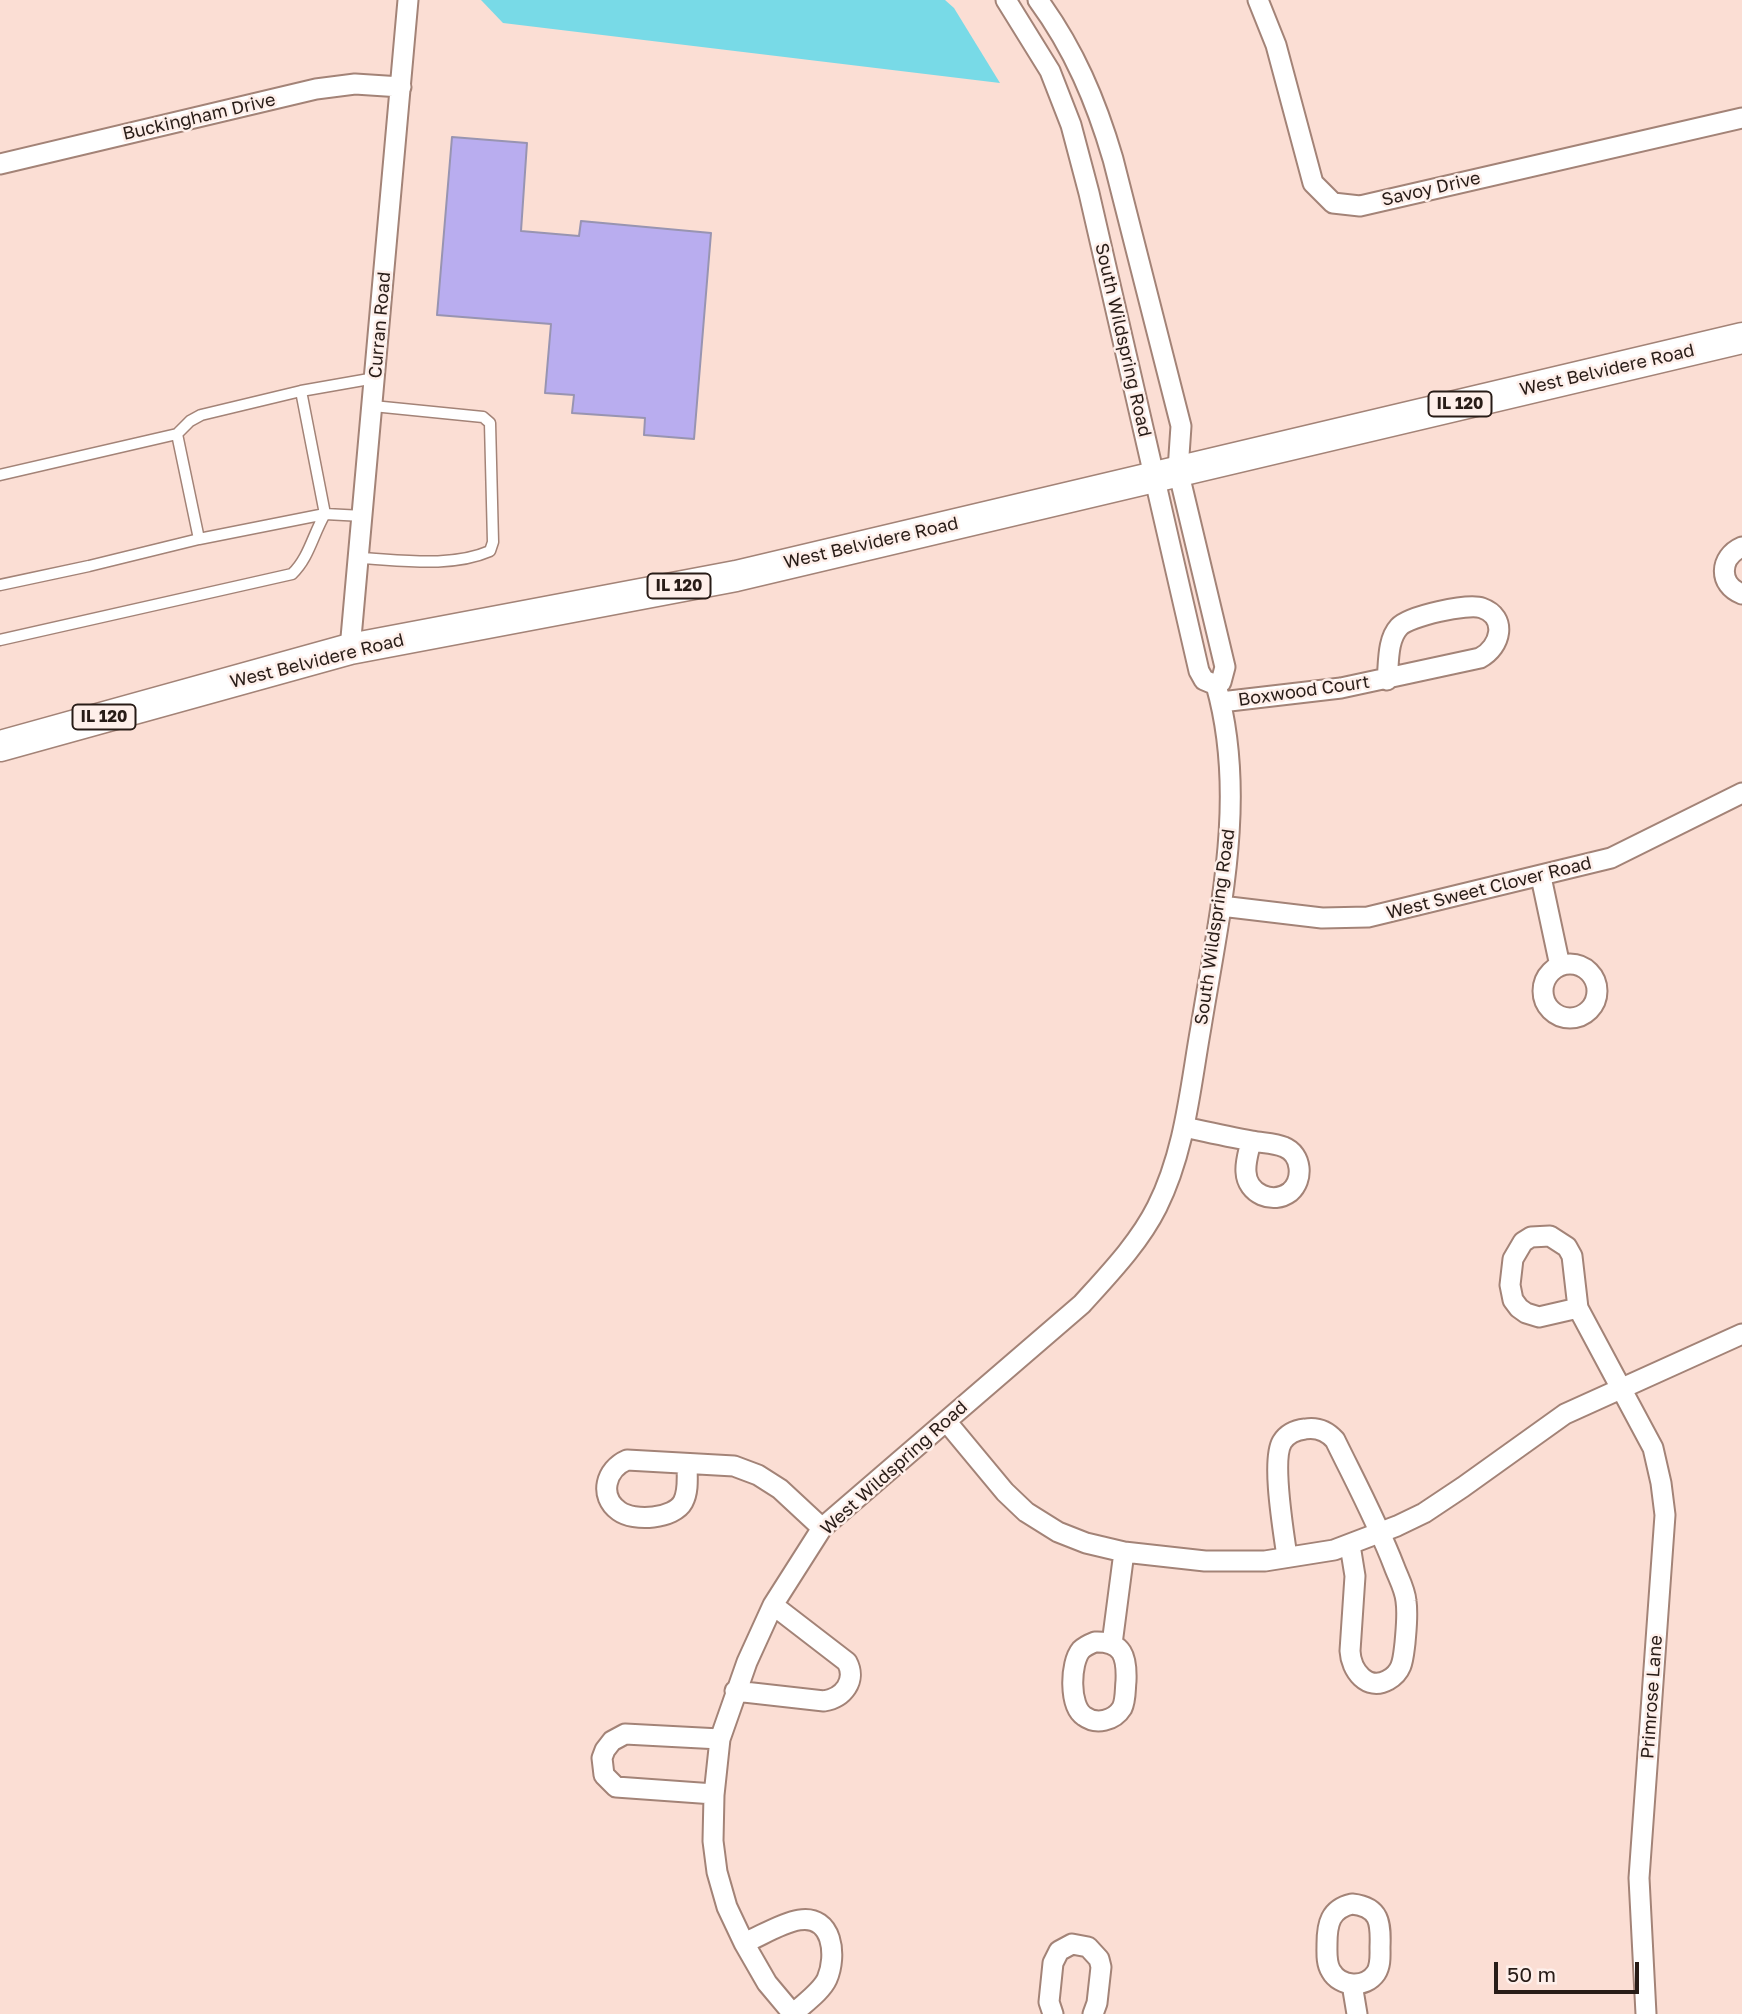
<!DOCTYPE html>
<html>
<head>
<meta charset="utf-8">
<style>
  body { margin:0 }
  #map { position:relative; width:1742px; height:2014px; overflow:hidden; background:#fbded4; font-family:"Golos Text",sans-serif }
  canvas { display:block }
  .scale { position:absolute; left:1494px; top:1962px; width:145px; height:32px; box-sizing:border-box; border:4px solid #281c17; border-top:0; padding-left:9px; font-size:21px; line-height:24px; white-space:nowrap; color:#281c17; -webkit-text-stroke:5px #feefea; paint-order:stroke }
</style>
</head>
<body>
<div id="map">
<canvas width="1742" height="2014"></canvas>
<div class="scale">50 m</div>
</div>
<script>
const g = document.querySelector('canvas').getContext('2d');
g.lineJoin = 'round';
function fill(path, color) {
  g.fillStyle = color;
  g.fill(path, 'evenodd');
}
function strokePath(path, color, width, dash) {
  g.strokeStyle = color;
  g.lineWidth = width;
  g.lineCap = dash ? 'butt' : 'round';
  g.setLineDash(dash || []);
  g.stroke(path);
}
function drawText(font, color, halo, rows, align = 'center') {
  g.font = font + ' "Golos Text",sans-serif';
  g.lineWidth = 5;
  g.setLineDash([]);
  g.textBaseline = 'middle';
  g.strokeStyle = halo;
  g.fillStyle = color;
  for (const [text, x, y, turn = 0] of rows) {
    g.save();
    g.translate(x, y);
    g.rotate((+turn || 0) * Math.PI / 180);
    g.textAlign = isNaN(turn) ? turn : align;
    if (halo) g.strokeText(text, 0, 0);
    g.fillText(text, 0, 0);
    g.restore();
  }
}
fill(new Path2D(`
  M481,0H945L954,8L1000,83L503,23Z`), '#78dae7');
const building = new Path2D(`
  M452,137L527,143L521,231L579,236L581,221L711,233L694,439L644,435L645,418L572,413L574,395L545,393L551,324L437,315Z`);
fill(building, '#b9adef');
strokePath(building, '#9894b1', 2);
const service = new Path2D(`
  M301,391L375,378
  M177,434L199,539
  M0,475L177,434L190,421L201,415L301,391L325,514L363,516
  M360,558C401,560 451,568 490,551L493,542L490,423L483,417L373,406
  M0,585L89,566L199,539L325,514
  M0,640L292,574C309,558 313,534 325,514`);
const minor = new Path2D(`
  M1006,0L1050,71L1071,125L1089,193L1199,671L1204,680L1216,685
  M1038,0C1074,49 1096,101 1113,159L1181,426L1178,470L1225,667L1221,682L1216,685
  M1258,0L1276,45L1313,183L1333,203L1360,206L1742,118
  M0,164L316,89L355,84L401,87
  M1742,547C1719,557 1718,585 1742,594
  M350,649L408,0
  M1221,702L1341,688L1480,658C1501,647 1508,617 1482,608C1468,603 1409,616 1399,627C1387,640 1389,663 1387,680
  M1541,877L1560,966
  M1221,906L1322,918L1368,917L1611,858L1742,793
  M1543 991a27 27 0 1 1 54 0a27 27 0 1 1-54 0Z
  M1184,1127C1207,1132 1229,1137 1252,1141C1262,1143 1275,1143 1284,1147C1302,1154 1304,1180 1290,1192C1273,1205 1247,1194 1246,1172C1245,1162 1249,1151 1251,1141
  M1578,1308L1539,1317L1526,1313L1519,1308L1513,1300L1510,1285L1513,1259L1523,1242L1531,1237L1550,1236L1567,1247L1572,1256L1578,1308L1653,1448L1661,1483L1665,1515L1639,1878L1646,2014
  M946,1421L1005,1492L1026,1512L1058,1532L1086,1543L1124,1552L1205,1561H1265L1334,1550L1397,1526L1424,1513L1463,1487L1565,1414L1742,1334
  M687,1464C687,1476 689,1491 683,1502C674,1519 634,1522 619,1511C598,1496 606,1469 627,1460L734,1466L758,1475L780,1489L822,1528
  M1287,1557C1284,1534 1271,1461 1282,1442C1287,1434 1296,1430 1305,1429C1317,1427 1327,1431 1335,1440C1355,1481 1377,1522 1394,1566C1398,1577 1405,1589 1406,1601C1408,1615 1406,1630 1405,1643C1403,1659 1403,1672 1388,1680C1367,1692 1351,1670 1350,1651L1355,1576L1350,1545
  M1095,1642C1123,1641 1127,1657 1126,1681C1125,1689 1126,1700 1122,1708C1114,1721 1096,1725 1084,1716C1069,1706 1070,1663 1081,1650C1085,1646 1090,1644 1095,1642Z
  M1112,1644L1124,1552
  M735,1691L824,1701C843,1698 857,1681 847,1662L773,1605
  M714,1794L616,1787L604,1775L602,1758L605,1750L612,1741L625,1734L720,1739
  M1352,1904C1380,1907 1381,1923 1380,1947C1380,1956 1381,1965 1376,1973C1365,1989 1340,1987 1331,1971C1326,1963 1327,1953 1327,1944C1327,1924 1330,1909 1352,1904Z
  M744,1943C761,1936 781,1923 799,1920C833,1914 837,1956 827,1979C821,1992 803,2004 793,2014
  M1352,1984L1357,2014
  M793,2014L767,1983L744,1943L727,1907L717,1872L713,1841L714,1795L720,1739L747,1662L773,1605L822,1528L1082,1304C1109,1274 1139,1243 1157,1207C1185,1151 1190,1089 1201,1027C1219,915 1248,797 1216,685
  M1053,2014L1049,2002L1053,1963L1059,1951L1072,1944L1088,1947L1099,1959L1101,1967L1097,2003L1093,2014`);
const primary = new Path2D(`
  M0,746L350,649L736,576L1742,338`);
strokePath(service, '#a38377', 13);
strokePath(minor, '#a38377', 23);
strokePath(primary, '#a38377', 33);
strokePath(service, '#fff', 10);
strokePath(minor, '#fff', 19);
strokePath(primary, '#fff', 30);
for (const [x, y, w] of [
  [1460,404,63],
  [679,586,63],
  [104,717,63]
]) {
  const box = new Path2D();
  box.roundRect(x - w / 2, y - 12.5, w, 25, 5);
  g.fillStyle = '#feefea';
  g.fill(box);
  strokePath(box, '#281c17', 2);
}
drawText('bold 16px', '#281c17', null, [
  ["IL 120",1460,404],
  ["IL 120",679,586],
  ["IL 120",104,717]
]);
drawText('18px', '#281c17', '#feefea', [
  ["Buckingham Drive",199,117,-13],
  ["Savoy Drive",1431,189,-13],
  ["Curran Road",380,325,-85],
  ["South Wildspring Road",1123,340,77],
  ["West Belvidere Road",1607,370,-13],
  ["West Belvidere Road",871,543,-13],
  ["West Belvidere Road",317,661,-14],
  ["Boxwood Court",1304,691,-8],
  ["West Sweet Clover Road",1489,888,-14],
  ["South Wildspring Road",1215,927,-82],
  ["West Wildspring Road",894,1468,-42],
  ["Primrose Lane",1652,1697,-86]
]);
</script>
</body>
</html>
